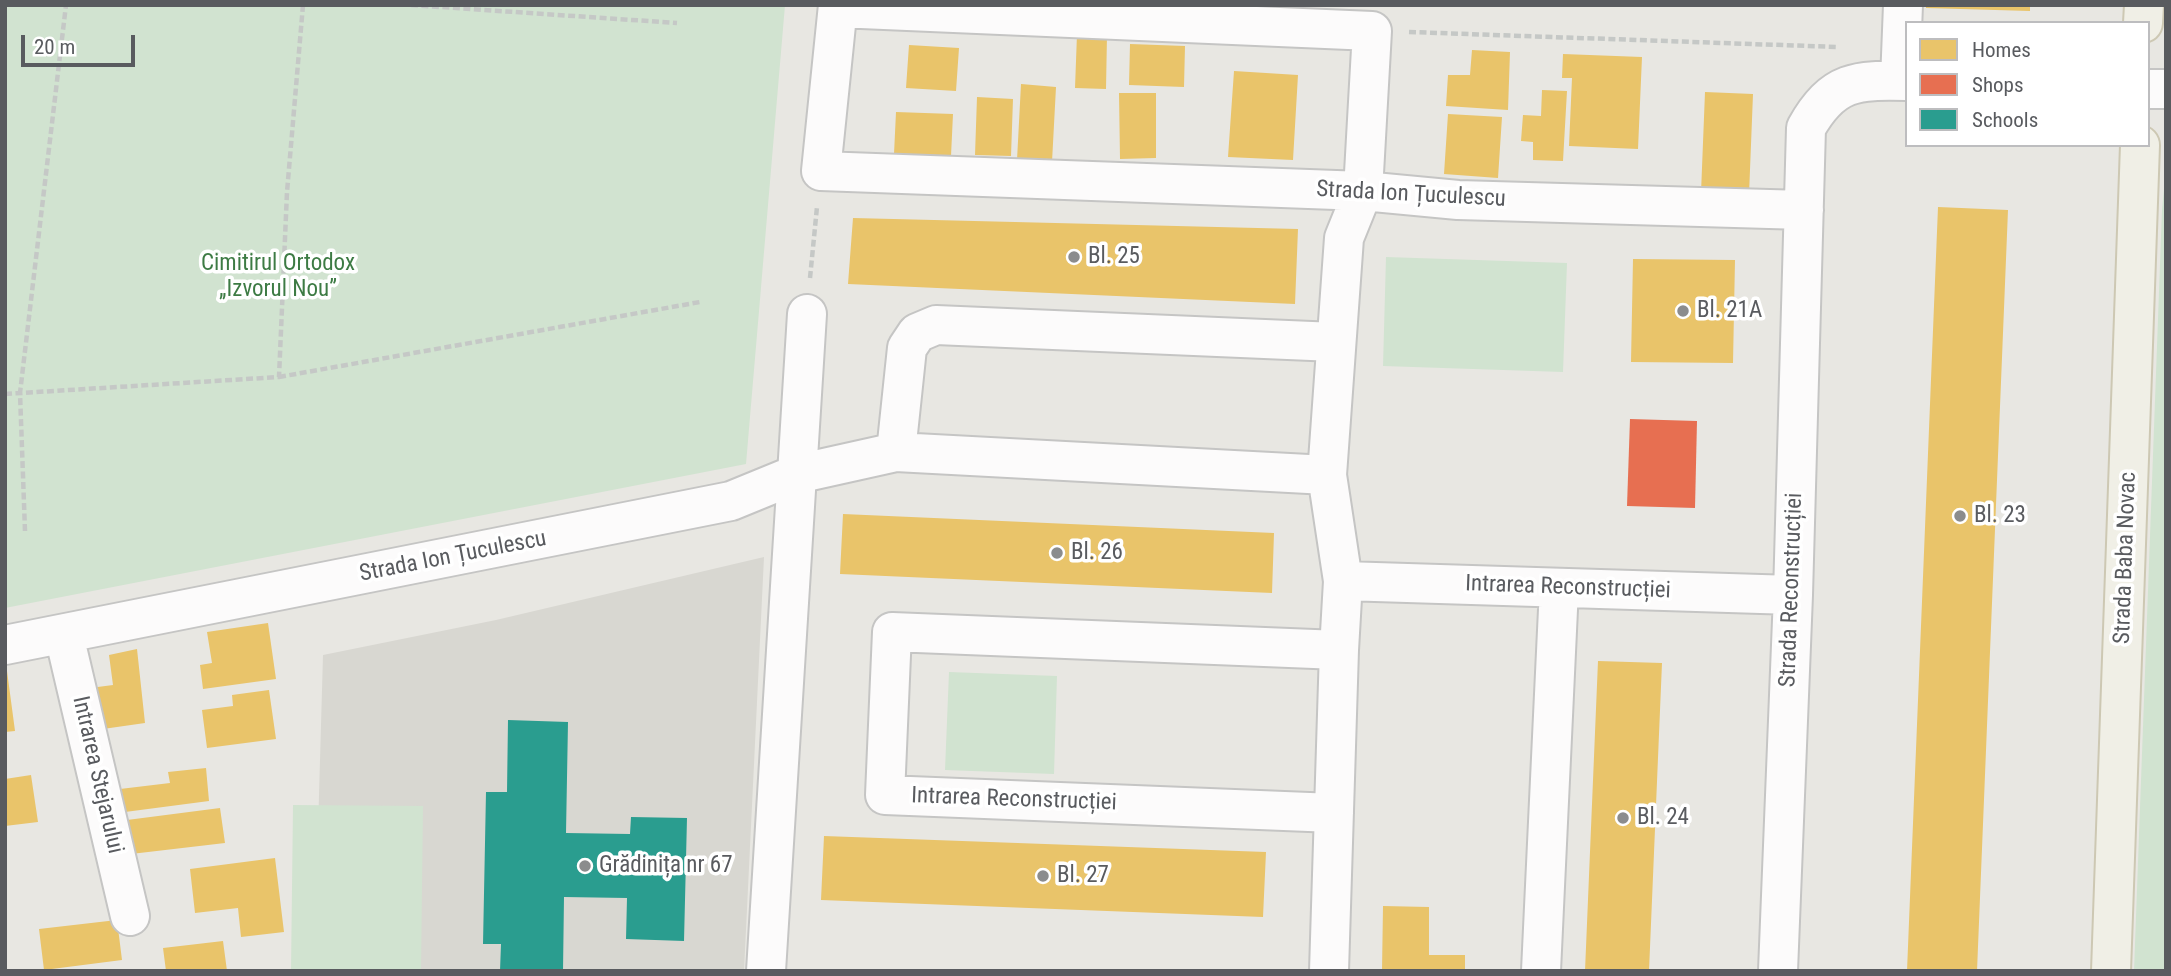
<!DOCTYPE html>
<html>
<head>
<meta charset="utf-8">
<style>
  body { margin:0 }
  #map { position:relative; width:2171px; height:976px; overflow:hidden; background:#e8e7e2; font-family:"Roboto Condensed",sans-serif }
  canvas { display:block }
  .frame { position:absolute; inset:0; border:7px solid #595b5f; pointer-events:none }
  .legend { position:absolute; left:1905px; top:21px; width:245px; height:126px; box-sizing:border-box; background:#fff; border:2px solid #bdbdbf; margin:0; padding:9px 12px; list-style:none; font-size:21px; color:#595b5f }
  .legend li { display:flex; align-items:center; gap:14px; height:35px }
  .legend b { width:35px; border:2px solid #bdbdbf }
  .scale { position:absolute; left:21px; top:35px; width:114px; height:32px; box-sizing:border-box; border:4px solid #595b5f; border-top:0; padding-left:9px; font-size:21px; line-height:24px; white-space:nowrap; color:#595b5f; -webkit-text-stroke:5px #fff; paint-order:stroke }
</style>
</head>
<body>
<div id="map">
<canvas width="2171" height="976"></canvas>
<div class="frame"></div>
<ul class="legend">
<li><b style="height:19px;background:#e9c46a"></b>Homes</li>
<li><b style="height:19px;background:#e76f51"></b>Shops</li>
<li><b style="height:19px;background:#2a9d8f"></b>Schools</li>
</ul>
<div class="scale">20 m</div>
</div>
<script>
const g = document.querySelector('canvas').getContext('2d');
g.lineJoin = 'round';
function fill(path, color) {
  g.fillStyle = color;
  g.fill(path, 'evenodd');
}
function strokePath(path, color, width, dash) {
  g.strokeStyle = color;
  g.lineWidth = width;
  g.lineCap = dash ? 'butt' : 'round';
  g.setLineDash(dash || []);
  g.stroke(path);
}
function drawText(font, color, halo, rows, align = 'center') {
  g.font = font + ' "Roboto Condensed",sans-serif';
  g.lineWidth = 7;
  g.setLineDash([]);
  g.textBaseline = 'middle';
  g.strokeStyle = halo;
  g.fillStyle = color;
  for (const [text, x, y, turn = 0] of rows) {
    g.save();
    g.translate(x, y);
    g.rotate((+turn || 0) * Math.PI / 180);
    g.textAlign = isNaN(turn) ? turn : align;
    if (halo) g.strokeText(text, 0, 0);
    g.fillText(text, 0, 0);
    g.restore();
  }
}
fill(new Path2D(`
  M764,557L744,971H314L323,655L496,620Z`), '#d8d7d1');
fill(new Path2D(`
  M5,5H785L746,464L5,608Z
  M2166,168V971H2134L2162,210Z
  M1386,257L1567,263L1563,372L1383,366Z
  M949,672L1057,676L1054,774L945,770Z
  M293,805L423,806L421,971H291Z`), '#d1e3d0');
fill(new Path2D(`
  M1926,5H2030V11L1926,8Z
  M1077,34L1107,35L1106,89L1075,88Z
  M1130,44L1185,46L1184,87L1129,85Z
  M909,45L959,48L956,91L906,88Z
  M1472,50L1510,52L1508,110L1446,106L1448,75H1470Z
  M1563,54L1642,57L1638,149L1569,146L1572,78H1562Z
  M1234,71L1298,75L1293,160L1228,157Z
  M1021,84L1056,87L1052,162L1017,160Z
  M1542,90L1567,91L1563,161L1533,160V142L1521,141L1523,115L1541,116Z
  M1705,92L1753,94L1749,195L1701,193Z
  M1119,93H1156V158L1120,159Z
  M977,97L1013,99L1011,156L975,155Z
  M896,112L953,114L951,156L894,154Z
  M1448,114L1502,117L1498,178L1444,174Z
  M1938,207L2008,210L1977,971H1907Z
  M853,218L1298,229L1295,304L848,284Z
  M1633,259L1735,260L1733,363L1631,362Z
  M843,514L1274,533L1272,593L840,574Z
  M268,623L276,679L203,689L200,665L212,663L207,632Z
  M137,649L145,723L96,730L90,688L113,685L109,655Z
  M1598,661L1662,663L1649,971H1585Z
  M7,671L15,731L5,732V672Z
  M269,690L276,739L207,748L202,710L233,706L232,695Z
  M206,768L209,801L125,812L120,789L170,783L168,772Z
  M31,775L38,822L5,826V779Z
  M220,808L225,843L131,854L127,820Z
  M824,836L1266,852L1263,917L821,900Z
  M275,858L284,932L241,937L238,908L195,913L190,869Z
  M1383,906L1429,907V955H1465V971H1382Z
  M117,920L122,960L44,970L39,929Z
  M223,941L227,971H166L163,948Z`), '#e9c46a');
fill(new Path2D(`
  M1630,419L1697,421L1695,508L1627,506Z`), '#e76f51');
fill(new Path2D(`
  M508,720L568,722L566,833L630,834L631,817L687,818L684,941L626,939L627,898L564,897L563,971H500L501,944H483L486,792H507Z`), '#2a9d8f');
const minor = new Path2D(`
  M838,5L821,171L1363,191L1458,200L1804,210
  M838,8L1372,31L1363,191L1344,238L1327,475L1343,581L1339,650L1329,971
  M1900,81L1903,5
  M2148,89H2166
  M896,452L907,348L917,333L936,325L1335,342
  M1343,581L1793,595
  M64,635L130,916
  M5,645L731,501L797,474L896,452L1327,475
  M1334,813L885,795L892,632L1339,650
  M766,971L807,314
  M1541,971L1559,588
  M1778,971L1793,595L1806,128C1833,80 1856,80 1907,81`);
const major = new Path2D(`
  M2143,23L2144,5
  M2111,971L2140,145`);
strokePath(minor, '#c5c5c4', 42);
strokePath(major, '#cdc8b3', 42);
strokePath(new Path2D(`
  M411,5L677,23
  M1409,32L1837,47
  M810,278L817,207
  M279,377L700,302
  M5,394L279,377L287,192L303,5
  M25,531L20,393L66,5`), '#c5c8c6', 4.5, [7, 3.5]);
strokePath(minor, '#fcfbfb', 38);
strokePath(major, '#f0efe6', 38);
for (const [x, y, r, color] of [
  [1074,257,7,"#8b8c8d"],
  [1683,311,7,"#8b8c8d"],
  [1960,516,7,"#8b8c8d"],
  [1057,553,7,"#8b8c8d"],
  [1623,818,7,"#8b8c8d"],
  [585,866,7,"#8b8c8d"],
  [1043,876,7,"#8b8c8d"]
]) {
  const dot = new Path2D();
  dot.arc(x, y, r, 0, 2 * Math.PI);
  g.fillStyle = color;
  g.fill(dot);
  strokePath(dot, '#fff', 2.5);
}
drawText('23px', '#595b5f', '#fff', [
  ["Strada Ion Țuculescu",1411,195,3],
  ["Strada Ion Țuculescu",453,557,-11],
  ["Strada Baba Novac",2126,558,-88],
  ["Intrarea Reconstrucției",1568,588,2],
  ["Strada Reconstrucției",1792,590,-88],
  ["Intrarea Stejarului",97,775,77],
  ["Intrarea Reconstrucției",1014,800,2]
]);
drawText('23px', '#595b5f', '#fff', [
  ["Bl. 25",1088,257],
  ["Bl. 21A",1697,311],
  ["Bl. 23",1974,516],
  ["Bl. 26",1071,553],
  ["Bl. 24",1637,818],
  ["Grădinița nr 67",599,866],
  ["Bl. 27",1057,876]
], 'left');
drawText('23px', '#3d7b44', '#fff', [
  ["Cimitirul Ortodox",278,264],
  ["„Izvorul Nou”",278,290]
]);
</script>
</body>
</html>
